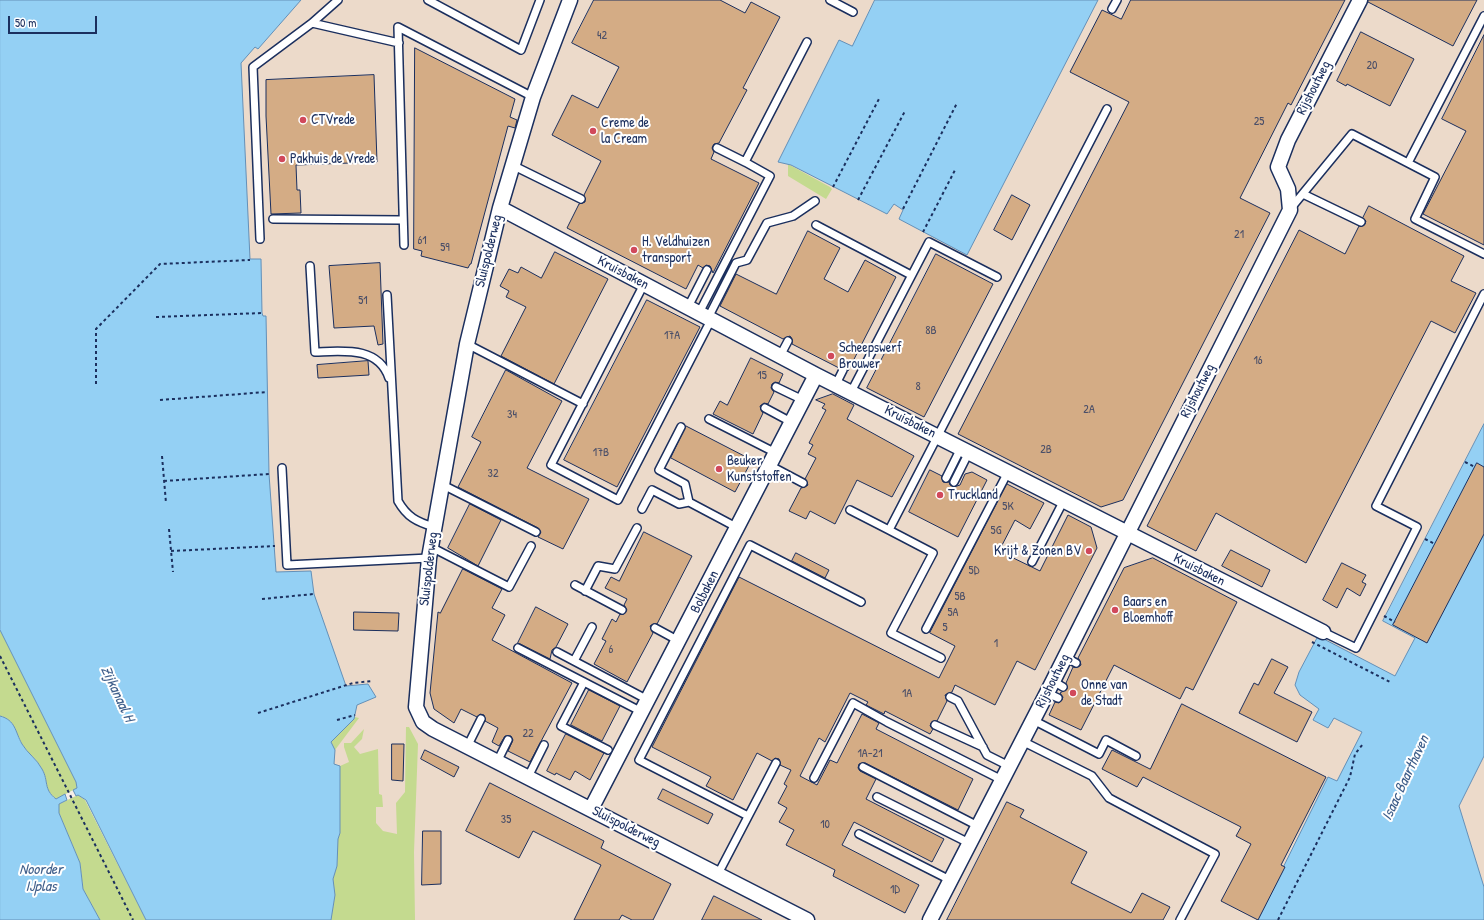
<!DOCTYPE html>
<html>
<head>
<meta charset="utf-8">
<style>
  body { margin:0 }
  #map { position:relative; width:1484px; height:920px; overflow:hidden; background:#f6eee7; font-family:"Patrick Hand",sans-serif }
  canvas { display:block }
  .scale { position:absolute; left:8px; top:16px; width:89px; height:18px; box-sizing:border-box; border:2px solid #1b2f5e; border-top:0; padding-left:5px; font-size:12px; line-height:14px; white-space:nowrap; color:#1b2f5e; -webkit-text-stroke:3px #fff; paint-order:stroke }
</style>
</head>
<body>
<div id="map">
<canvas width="1484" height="920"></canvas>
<div class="scale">50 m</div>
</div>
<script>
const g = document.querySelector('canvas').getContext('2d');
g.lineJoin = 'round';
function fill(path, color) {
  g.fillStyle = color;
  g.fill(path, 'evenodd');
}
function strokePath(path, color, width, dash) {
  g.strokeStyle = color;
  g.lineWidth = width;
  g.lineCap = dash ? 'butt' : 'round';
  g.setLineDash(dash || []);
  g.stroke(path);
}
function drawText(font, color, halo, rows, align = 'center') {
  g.font = font + ' "Patrick Hand",sans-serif';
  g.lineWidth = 4;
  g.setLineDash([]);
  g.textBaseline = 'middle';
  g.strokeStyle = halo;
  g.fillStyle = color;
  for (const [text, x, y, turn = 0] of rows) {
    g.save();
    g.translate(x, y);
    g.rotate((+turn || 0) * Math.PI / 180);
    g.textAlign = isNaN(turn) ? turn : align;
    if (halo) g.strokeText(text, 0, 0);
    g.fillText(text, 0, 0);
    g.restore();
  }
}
fill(new Path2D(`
  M180,0H1484V920H219Z`), '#ecdaca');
fill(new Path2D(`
  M788,164L830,187L832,189L826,199L788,176Z
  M0,630L76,782L77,788L56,799C43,788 49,782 42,769C37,759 27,753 22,744C15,732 16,720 0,716Z
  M355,717L359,718L335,750L331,742Z
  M406,727H409L418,744L414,852L415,920H331L335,895L333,879L337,866L338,839L340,833V766L349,762L344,747V743H351L364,729L362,739L354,747L360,754L378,749L379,794L382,795L383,807H376V823L383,831L397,834L396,803L405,792Z
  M78,795L85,800L146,920H100L83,889L80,863L59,813V804Z`), '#c4da8f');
const water = new Path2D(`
  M0,0H301L258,49L255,47L241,63L250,259H261L262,313L263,316H266L269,474L276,572L311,571L314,594L346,686L368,684L376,697L357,705L354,719L331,742L335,750L334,764L340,766V833L338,839L337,866L333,879L335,895L331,920H146L86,800L78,795L76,796L73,790L77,788L76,782L0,630Z
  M875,0H1098L967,255L899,219L903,210L894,204L887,214L791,165L778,162L839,40L852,46Z
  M1484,424V756L1459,806L1484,887V920H1257L1328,777L1337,781L1362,732L1334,718L1328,728L1313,720L1319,709L1300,695L1295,685L1299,672L1318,636L1395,676L1415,638L1383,621Z
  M0,716C16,720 15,732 22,744C27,753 37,759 42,769C49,781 43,789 56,799L65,794L67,800L59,804V813L80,863L83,889L100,920H0Z`);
fill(water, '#94d0f4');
strokePath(water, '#6490b8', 1);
const building = new Path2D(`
  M594,0H720L745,13L751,2L780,17L743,88L747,90L719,143L714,144L712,148L714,152L711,159L759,183L713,273L710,266L706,265L703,268L698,265L686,289L567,228L579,204L585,202L584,195L601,161L552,135L572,95L598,108L619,67L572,43Z
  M1131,0H1345L1291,105L1288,103L1240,198L1270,213L1123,500L1101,507L958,434L1129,102L1070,72L1102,10L1121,19Z
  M1368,0H1477L1453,46L1368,2Z
  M1361,32L1414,59L1390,106L1347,84L1346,86L1337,81Z
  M1484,35V245L1423,214L1466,131L1442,119Z
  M415,48L515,99L510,117L517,120L515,128L508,126L471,264H470L468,268L421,256L422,251L414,249Z
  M374,75L377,162L296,165L297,190H300L301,213L271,214L266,116V80Z
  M1012,195L1030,205L1012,240L994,230Z
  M1369,206L1464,256L1451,281L1476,293L1455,333L1431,321L1306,563L1216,513L1196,551L1147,526L1299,230L1345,254L1359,226L1365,224L1366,221L1363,218Z
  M808,231L840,248L824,279L848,292L865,260L896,277L848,371L845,365L839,368L792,344V339L790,336L783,339L720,306L736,274L776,294Z
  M555,252L608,279L554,384L501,356L526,307L506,297L509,291L500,286L509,269L518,273L521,267L541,278Z
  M936,254L993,284L924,417L867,388Z
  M380,263L383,344L378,345L374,326L334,328L329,266Z
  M647,300L700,327L617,487L564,460Z
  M751,358L783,374L779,383L775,382L772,384L771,388L774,392L768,404L764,403L760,406L761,410L763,413L753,434L713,414L720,401L727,405Z
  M368,361L369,375L318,378L317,365Z
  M506,370L562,401L527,468L589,499L563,549L538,537L541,532L538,528L458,487L481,442L472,437Z
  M833,394L854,405L847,419L914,456L892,497L857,480L835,524L810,511L806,519L789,511L801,488L805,487L808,485L805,479L816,458L808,454L813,445L809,443L826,410L822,408L825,404L816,400Z
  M686,426L752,460L735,492L671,458Z
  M1477,463L1484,467V534L1427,643L1393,625Z
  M930,470L942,476L943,482H949L950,485L954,487L960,485L965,474L972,472L987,480L958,537L909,512Z
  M1007,484L1044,503L1030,529L1015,520L999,551L1040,571L1068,515L1091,527L1097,548L1035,670L1017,661L995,705L955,685L952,692L945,695L947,701L937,721L931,723L930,726L933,729L930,734L885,711L884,714L866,705L868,702L850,693L825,742L819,738L800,776L817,785L830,760L837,763L862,714L879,723L876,729L973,779L958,810L865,763L859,764L858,768L860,771L876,779L866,799L944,839L932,862L854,822L842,845L919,885L905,913L833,876L835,870L786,845L794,830L779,822L787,808L778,803L787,786L784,784L791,770L780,765L779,759L775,758L772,761L757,753L733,800L706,786L711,777L652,747L739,577L939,678L955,646L930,633Z
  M470,504L501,520L478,566L448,548Z
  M644,532L692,556L657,624H653L650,626L653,633L627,682L594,664L606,641L602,639L612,619L616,622L620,614H624L627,610L624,605L627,599L605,588L611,577L619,581Z
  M1231,550L1270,570L1262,587L1222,566Z
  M796,553L829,570L825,578L792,561Z
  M1153,558L1237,602L1193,690L1186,687L1180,699L1114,665L1081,730L1049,715L1055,702L1059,703L1062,700L1063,697L1060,693L1067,689L1066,683L1073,667H1078L1081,665L1080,661L1078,658L1124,568Z
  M1342,563L1366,575L1362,582L1366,584L1360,596L1347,588L1337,608L1323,600Z
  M463,569L502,589L492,608L505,615L492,640L572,683L530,762L508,751L513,740L511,736H505L499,746L492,742L498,728L485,721L484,715L480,714L477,717L461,709L454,723L434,709L430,693L438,612L440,613Z
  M536,607L568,624L556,647L552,650L550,659L518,643Z
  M354,612L399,613L398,631L354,630Z
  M1272,659L1288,667L1274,693L1312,712L1297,742L1239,713L1254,683L1258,685Z
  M589,690L620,706L602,741L571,725Z
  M1182,704L1326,777L1281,865L1285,867L1258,920L1221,901L1251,844L1236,836L1241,827L1143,777L1137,787L1102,769L1112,750L1150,769Z
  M566,734L604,753L590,780L575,771L570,780L556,773L555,775L547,771Z
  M392,744H404L403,781L392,780Z
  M425,750L459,767L454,777L421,759Z
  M490,783L604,841L601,848L671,884L653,920H632L622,915L619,920H574L601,865L533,831L519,858L466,831Z
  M663,789L713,814L708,824L658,799Z
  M1007,802L1024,810L1020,817L1087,852L1071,883L1131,913L1142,893L1170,907L1163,920H947Z
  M423,831H441V884L422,885Z
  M714,896L762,920H702Z`);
fill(building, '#d4ac85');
strokePath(building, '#1b2f5e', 1);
const lane = new Path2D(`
  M338,0L312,23L399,43
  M428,0L521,50L540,0
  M830,0L853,12
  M1112,9L1117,0
  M717,148L745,162
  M1408,163L1435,177L1415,219L1484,254
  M512,165L581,199
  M1303,194L1361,222
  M1291,208L1352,134L1408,163L1484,16
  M273,219L402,220
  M816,225L911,275
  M260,239L253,67L312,23
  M404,245L398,27L533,97
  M310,266L315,352C343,351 378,346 389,378
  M644,284L551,465L618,500L711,320
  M387,295L398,501C407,517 417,522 434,527
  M688,307L707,270
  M699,313L770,176L745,162L807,42
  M708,318L736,263L747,260L767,223L793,216L815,201
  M467,344L583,404
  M780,356L788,341
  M836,384L843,370
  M776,387L803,400
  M851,392L929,242L997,277
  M765,408L791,422
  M709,419L776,453
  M681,427L659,470L685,484L689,502
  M769,465L803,483
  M282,468L287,565L429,558
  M946,478L961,448
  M954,482L969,452
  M441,484L536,532
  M642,509L652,490L679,504L689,502L738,528
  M850,510L889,530
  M431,547L509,587L531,546
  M1032,562L1064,500
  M575,585L622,610
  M585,591L598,566L615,569L637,528
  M592,627L574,661L648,700
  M655,628L679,641
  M926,629L1008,472
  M1323,632L1356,648L1417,527L1376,506L1484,294
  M518,648L642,712
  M557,652L574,661
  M1065,657L1076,663
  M941,658L891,633L933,553L889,530L1107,109
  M1053,681L1063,687
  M584,682L561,726L608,750
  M1047,693L1058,698
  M950,697L958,701L987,755L1009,766
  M1033,720L1099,754L1106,740L1136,756
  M935,725L983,747
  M1022,741L1092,776L1109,798L1215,854L1180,920
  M467,747L481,719
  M497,762L508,740
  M863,767L978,826
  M528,777L544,745
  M814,778L853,703L887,722L1002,780
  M877,797L969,843
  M748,816L639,760L750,545L861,602
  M859,834L950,880
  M718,874L776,763`);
const street = new Path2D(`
  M570,0L533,97L500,208L467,344L429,558L416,707L423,722L433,729L807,920
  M500,208L816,375L1323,632
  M591,809L816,375
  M930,920L1047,693L1290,210L1288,189L1278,167L1288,140L1360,0`);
strokePath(lane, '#1b2f5e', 10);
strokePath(street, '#1b2f5e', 17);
strokePath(new Path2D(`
  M833,187L880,97
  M858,200L905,111
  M903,209L957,103
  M923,232L955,170
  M156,317L262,313
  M96,384V329L160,264L250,260
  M160,400L267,392
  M162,456L166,503
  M1465,462L1475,467
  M164,481L269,474
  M169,529L173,572
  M1425,539L1435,544
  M171,551L275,546
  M262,599L314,594
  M1384,616L1395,622
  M1312,642L1390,682
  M0,656L133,920
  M258,713L353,683L372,681
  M337,720L355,715
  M1278,920L1350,777L1355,754L1363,744`), '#1b2f5e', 2, [3, 3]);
strokePath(lane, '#fff', 7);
strokePath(street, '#fff', 14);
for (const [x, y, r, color] of [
  [303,120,4,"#d1495b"],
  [593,131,4,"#d1495b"],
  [282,159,4,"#d1495b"],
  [634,250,4,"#d1495b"],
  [831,356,4,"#d1495b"],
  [719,469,4,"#d1495b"],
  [940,495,4,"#d1495b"],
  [1089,551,4,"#d1495b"],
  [1115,610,4,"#d1495b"],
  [1073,693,4,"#d1495b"]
]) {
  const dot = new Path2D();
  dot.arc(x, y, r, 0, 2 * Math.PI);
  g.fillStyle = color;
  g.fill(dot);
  strokePath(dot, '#fff', 1.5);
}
drawText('12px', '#494e68', null, [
  ["42",602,36],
  ["20",1372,66],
  ["25",1259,122],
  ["21",1239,235],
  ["61",422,241],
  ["59",445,248],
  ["51",363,301],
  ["8B",931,331],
  ["17A",672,336],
  ["16",1258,361],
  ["15",762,376],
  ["8",918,387],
  ["2A",1089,410],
  ["34",512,415],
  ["2B",1046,450],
  ["17B",601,453],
  ["32",493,474],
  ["5K",1008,507],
  ["5G",996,531],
  ["5D",974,571],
  ["5B",960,597],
  ["5A",953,613],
  ["5",945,628],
  ["1",996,644],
  ["6",611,650],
  ["1A",907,694],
  ["22",528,734],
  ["1A-21",870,754],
  ["35",506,820],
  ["10",825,825],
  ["1D",895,890]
]);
drawText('14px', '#1b2f5e', '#fff', [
  ["Rijshoutweg",1314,88,-63],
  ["Sluispolderweg",489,251,-76],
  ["Kruisbaken",623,273,28],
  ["Rijshoutweg",1198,391,-63],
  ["Kruisbaken",910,422,27],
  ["Sluispolderweg",429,569,-83],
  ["Kruisbaken",1199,570,27],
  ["Bolbaken",705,592,-63],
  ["Rijshoutweg",1053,681,-63],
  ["Sluispolderweg",626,827,27]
]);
drawText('14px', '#1b2f5e', '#fff', [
  ["CTVrede",311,120],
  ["Creme de",601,123],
  ["la Cream",601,139],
  ["Pakhuis de Vrede",290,159],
  ["H. Veldhuizen",642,242],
  ["transport",642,258],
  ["Scheepswerf",839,348],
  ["Brouwer",839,364],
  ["Beuker",727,461],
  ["Kunststoffen",727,477],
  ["Truckland",948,495],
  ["Krijt & Zonen BV",1081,551,"right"],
  ["Baars en",1123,602],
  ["Bloemhoff",1123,618],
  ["Onne van",1081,685],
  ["de Stadt",1081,701]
], 'left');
drawText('italic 15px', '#3f5f8b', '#fff', [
  ["Zijkanaal H",117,694,65],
  ["Isaac Baarthaven",1406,778,-65],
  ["Noorder",41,870],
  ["IJplas",41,887]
]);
</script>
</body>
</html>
